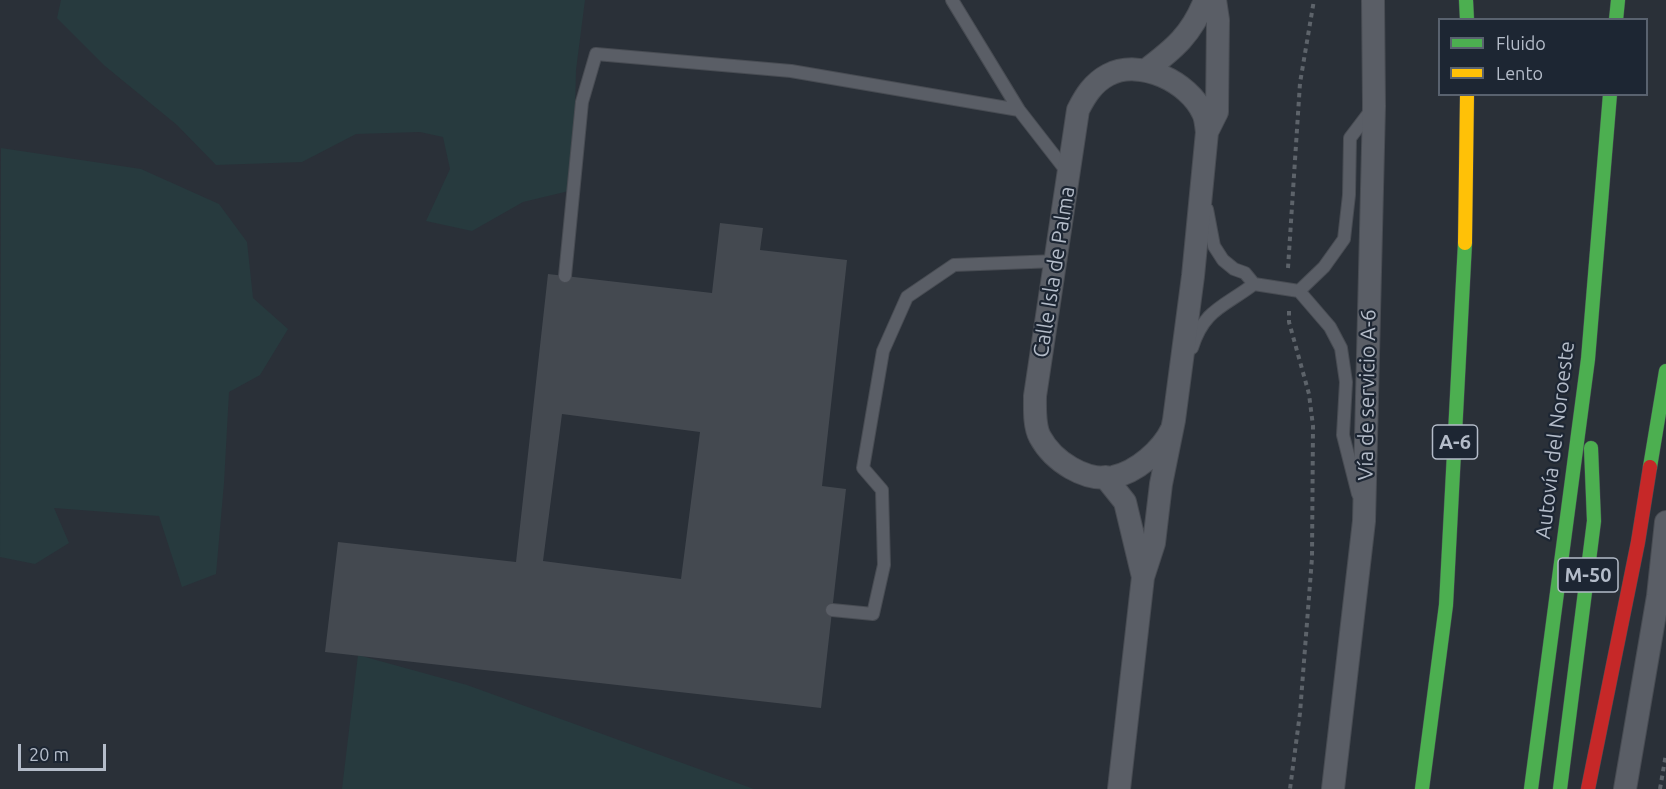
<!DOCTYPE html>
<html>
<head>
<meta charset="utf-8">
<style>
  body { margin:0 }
  #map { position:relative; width:1666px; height:789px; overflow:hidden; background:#2a3038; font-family:Ubuntu,sans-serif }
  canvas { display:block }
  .legend { position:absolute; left:1438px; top:18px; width:210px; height:78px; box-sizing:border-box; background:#1d2633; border:2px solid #59626f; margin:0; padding:8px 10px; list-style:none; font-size:18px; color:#b4bcc9 }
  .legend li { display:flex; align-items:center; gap:12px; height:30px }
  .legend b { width:30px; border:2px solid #59626f }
  .scale { position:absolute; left:18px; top:744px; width:88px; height:27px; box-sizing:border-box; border:3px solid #b4bcc9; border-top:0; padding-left:8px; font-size:18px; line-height:21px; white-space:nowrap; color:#b4bcc9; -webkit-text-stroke:4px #1d2633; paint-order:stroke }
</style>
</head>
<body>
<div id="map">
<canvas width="1666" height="789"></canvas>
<ul class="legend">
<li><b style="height:8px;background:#4caf50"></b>Fluido</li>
<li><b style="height:8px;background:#ffc107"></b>Lento</li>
</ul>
<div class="scale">20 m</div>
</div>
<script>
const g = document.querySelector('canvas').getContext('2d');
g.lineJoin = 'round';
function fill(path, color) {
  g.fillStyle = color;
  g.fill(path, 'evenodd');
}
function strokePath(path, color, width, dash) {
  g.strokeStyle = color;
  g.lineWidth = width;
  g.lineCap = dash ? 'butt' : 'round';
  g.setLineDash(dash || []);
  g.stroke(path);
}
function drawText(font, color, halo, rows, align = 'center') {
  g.font = font + ' Ubuntu,sans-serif';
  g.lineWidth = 4.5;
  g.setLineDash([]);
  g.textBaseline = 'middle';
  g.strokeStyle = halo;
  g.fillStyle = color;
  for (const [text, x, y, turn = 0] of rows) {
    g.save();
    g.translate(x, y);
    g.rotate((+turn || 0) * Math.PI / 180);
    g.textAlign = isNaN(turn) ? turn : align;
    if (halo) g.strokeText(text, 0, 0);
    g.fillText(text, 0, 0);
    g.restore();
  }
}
fill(new Path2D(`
  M61,0H585L576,70L573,190L523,202L472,231L426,221L450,169L443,137L420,132L356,134L302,162L216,165L177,125L105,66L57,18Z
  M1,148L141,169L219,204L247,242L253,298L288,329L260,375L229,392L224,483L216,574L182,587L159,516L54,508L69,543L35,564L0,557Z
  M358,655L467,685L754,789H342Z`), '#273a3e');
fill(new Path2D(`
  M720,223L763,228L760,250L847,260L822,486L846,489L821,708L325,652L338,542L516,562L548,274L712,293ZM562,414L700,432L681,579L543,561Z`), '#444950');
const lane = new Path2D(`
  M952,0L1019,110L1068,173
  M1207,209L1214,246L1223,260L1234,269L1245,273L1254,284L1299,291
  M565,276L582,102L596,54L791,71L1019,110
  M1192,348C1204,309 1224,307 1254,284
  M1358,494L1343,435L1346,382L1341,348L1330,327L1299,291L1324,267L1344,239L1349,195L1350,138L1372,109
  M832,610L873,614L884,565L882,490L863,468L883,351L907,297L954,265L1056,261`);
const street = new Path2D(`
  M1146,70C1174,49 1192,34 1205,0
  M1207,132L1217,112L1218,20L1215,0
  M1105,477L1125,502L1143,577
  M1119,789L1143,577L1154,543L1161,484L1174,420L1193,276L1207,132C1206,126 1206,119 1203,113C1189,82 1140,58 1108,75C1093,83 1085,96 1078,110L1035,396C1035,409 1034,426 1040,437C1053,461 1085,482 1113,477C1137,472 1162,450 1172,429
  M1333,789L1364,521L1374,106L1373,0
  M1625,789L1658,596L1666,522`);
const fast = new Path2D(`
  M1466,0L1467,20
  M1616,20L1618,0
  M1650,467L1666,371
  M1422,789L1446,605L1465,243
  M1531,789L1588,359L1610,94
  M1560,789L1594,521L1591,448`);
const slow = new Path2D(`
  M1465,243L1467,94`);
const jam = new Path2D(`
  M1588,789L1638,542L1650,467`);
strokePath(lane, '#484c53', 14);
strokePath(street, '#484c53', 24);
strokePath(fast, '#474c53', 15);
strokePath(slow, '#474c53', 15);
strokePath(jam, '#474c53', 15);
strokePath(new Path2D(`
  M1288,268L1300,83L1314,0
  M1289,311V322L1309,394L1313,426L1312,558L1300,713L1290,789
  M1660,789L1666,754`), '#5d636a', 4, [4.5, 4.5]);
strokePath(lane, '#5a5e66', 12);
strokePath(street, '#5a5e66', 22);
strokePath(fast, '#4caf50', 14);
strokePath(slow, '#ffc107', 14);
strokePath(jam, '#c62828', 14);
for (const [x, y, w] of [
  [1455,442,45],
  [1588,575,60]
]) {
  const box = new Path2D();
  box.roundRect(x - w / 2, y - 17, w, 34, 4.5);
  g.fillStyle = '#1d2633';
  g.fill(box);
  strokePath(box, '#b4bcc9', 1.5);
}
drawText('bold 20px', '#b4bcc9', null, [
  ["A-6",1455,442],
  ["M-50",1588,575]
]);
drawText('21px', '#b4bcc9', '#1d2633', [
  ["Calle Isla de Palma",1054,272,-81],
  ["Vía de servicio A-6",1367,395,-89],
  ["Autovía del Noroeste",1555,440,-83]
]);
</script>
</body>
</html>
